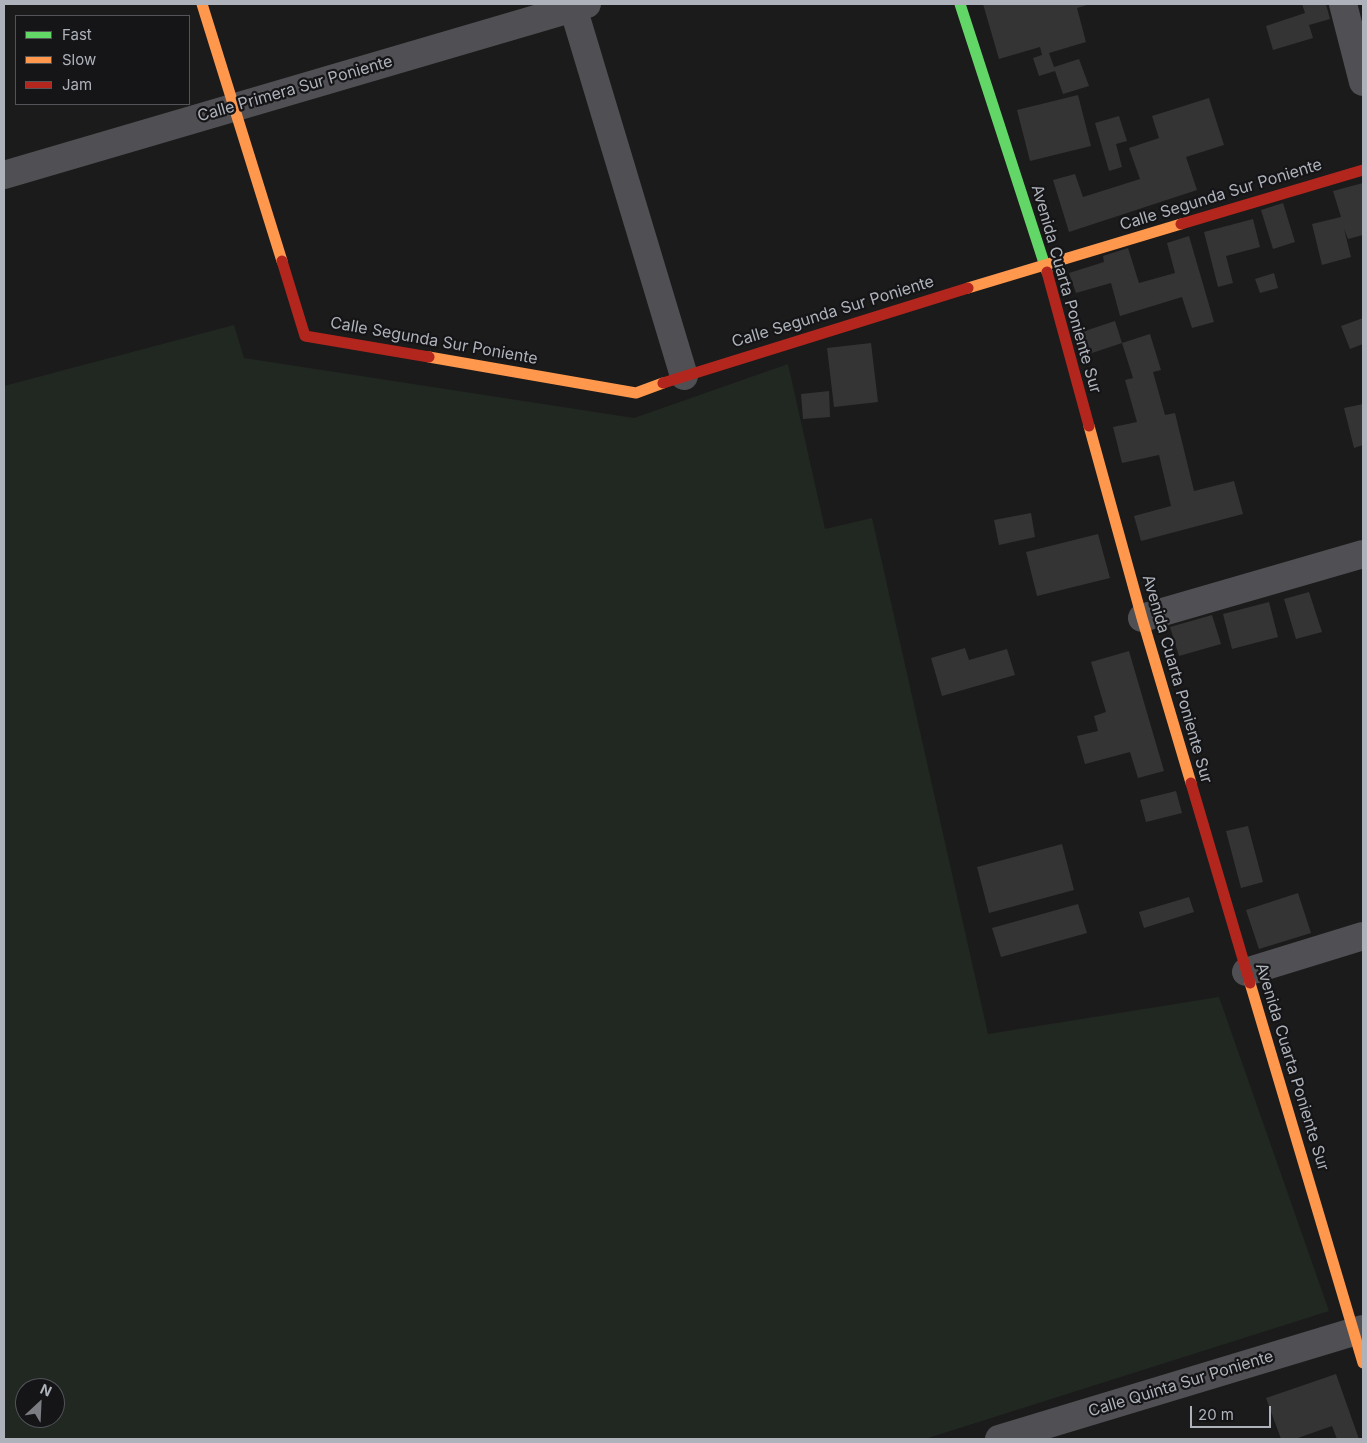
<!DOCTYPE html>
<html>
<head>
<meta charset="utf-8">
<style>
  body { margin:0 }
  #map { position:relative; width:1367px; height:1443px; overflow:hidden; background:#1b1b1b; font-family:Inter,sans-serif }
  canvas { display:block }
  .frame { position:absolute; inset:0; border:5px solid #aeb2ba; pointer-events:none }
  .legend { position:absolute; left:15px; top:15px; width:175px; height:90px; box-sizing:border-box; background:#151517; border:1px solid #525458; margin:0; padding:6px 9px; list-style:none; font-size:15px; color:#aeb2ba }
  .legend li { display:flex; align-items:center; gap:10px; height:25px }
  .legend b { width:25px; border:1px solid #525458 }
  .north { position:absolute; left:15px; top:1378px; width:50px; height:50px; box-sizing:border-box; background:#151517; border:1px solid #525458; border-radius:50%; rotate:25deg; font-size:14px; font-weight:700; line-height:20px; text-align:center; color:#aeb2ba }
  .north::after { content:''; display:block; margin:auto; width:18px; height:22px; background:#7b7d82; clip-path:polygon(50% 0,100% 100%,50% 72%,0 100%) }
  .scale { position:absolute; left:1190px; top:1406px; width:81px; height:22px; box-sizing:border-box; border:2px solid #aeb2ba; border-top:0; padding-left:6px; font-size:15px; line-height:18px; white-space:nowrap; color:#aeb2ba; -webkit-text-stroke:4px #151517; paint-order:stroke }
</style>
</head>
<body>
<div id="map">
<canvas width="1367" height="1443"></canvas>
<div class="frame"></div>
<ul class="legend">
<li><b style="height:6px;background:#63d668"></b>Fast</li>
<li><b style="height:6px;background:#ff974d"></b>Slow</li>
<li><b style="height:6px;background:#b3261e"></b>Jam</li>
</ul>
<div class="north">N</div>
<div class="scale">20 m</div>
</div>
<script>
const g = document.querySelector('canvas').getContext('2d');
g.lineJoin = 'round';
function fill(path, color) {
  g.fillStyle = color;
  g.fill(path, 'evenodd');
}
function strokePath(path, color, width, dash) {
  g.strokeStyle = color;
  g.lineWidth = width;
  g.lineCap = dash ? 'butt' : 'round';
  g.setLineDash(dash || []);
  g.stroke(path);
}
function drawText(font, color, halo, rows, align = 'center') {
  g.font = font + ' Inter,sans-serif';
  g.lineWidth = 4.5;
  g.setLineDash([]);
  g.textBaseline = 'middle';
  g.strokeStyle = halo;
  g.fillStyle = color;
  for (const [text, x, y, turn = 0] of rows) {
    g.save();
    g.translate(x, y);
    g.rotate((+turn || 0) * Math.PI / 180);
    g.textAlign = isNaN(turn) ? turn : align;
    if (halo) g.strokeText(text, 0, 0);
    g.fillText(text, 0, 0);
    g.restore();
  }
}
fill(new Path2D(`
  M234,325L244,358L634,418L788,364L825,529L872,518L988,1034L1219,997L1329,1311L925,1439H4V386ZM25,1388H55V1418H25Z`), '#212822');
fill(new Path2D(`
  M983,4H1090L1077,8L1086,42L1049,53L1054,67L1079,59L1089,86L1063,94L1055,71L1039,76L1033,58L1042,55L1040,47L999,59Z
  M1302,4H1326L1330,19L1309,25L1313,38L1273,50L1266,26L1305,13Z
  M1078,95L1091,146L1030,161L1017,110Z
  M1209,98L1224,145L1186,157L1197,190L1069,232L1053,180L1075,174L1083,197L1140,179L1129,148L1159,138L1152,116Z
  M1119,116L1127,141L1116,144L1122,167L1109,171L1095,123Z
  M1363,183V235L1348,239L1344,229L1351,257L1322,265L1312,224L1341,217L1333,191Z
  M1283,203L1295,242L1273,249L1261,210Z
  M1253,219L1260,247L1226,256L1233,283L1218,287L1204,232Z
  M1189,236L1214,322L1192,328L1182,297L1120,316L1111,283L1076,293L1069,273L1104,262L1103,256L1128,248L1139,283L1175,273L1167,243Z
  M1274,273L1278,288L1260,293L1255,279Z
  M1363,318V344L1350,349L1341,326Z
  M1115,321L1122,343L1150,334L1161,370L1153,372L1165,415L1175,413L1194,491L1234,481L1243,514L1141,541L1134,516L1171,506L1159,455L1122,463L1113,427L1137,422L1125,380L1133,378L1122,343L1089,354L1082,332Z
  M871,343L878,402L834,407L827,348Z
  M829,391L830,417L803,419L801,394Z
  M1363,404V445L1354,448L1344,408Z
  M1031,513L1035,537L999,545L994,520Z
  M1098,534L1110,578L1037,596L1026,552Z
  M1309,592L1322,632L1296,639L1284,599Z
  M1269,602L1278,637L1232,649L1223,614Z
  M1212,615L1221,644L1179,656L1170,627Z
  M965,648L969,660L1007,649L1015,675L942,696L931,658Z
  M1129,651L1164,771L1138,778L1130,752L1085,764L1077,736L1098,731L1094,716L1106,712L1091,662Z
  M1176,791L1182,813L1146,822L1140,800Z
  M1248,826L1263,882L1241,888L1226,831Z
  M1062,844L1074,890L989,913L977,867Z
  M1298,893L1311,933L1259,949L1246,910Z
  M1189,897L1194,912L1144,928L1139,912Z
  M1078,904L1087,933L1001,957L992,928Z
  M1336,1374L1359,1439H1337L1332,1426L1295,1439H1281L1266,1398Z`), '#343435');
strokePath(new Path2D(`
  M572,4L684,376
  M1343,4L1363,82
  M4,175L587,4
  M1142,618L1363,554
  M1246,972L1363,936
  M999,1439L1363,1329`), '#505054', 28);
strokePath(new Path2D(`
  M960,4L1047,272`), '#63d668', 11);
strokePath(new Path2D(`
  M202,4L282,261
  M968,288L1181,224
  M429,357L636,393L663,383
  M1089,426L1142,618L1191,783
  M1250,983L1363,1363`), '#ff974d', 11);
strokePath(new Path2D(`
  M1181,224L1363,170
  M282,261L305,336L429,357
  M1047,272L1089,426
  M663,383L968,288
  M1191,783L1250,983`), '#b3261e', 11);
drawText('16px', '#aeb2ba', '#151517', [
  ["Calle Primera Sur Poniente",295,89,-16],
  ["Calle Segunda Sur Poniente",1221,195,-17],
  ["Avenida Cuarta Poniente Sur",1066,289,74],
  ["Calle Segunda Sur Poniente",833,312,-17],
  ["Calle Segunda Sur Poniente",434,341,10],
  ["Avenida Cuarta Poniente Sur",1177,679,74],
  ["Avenida Cuarta Poniente Sur",1292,1067,73],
  ["Calle Quinta Sur Poniente",1181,1384,-17]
]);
</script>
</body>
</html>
